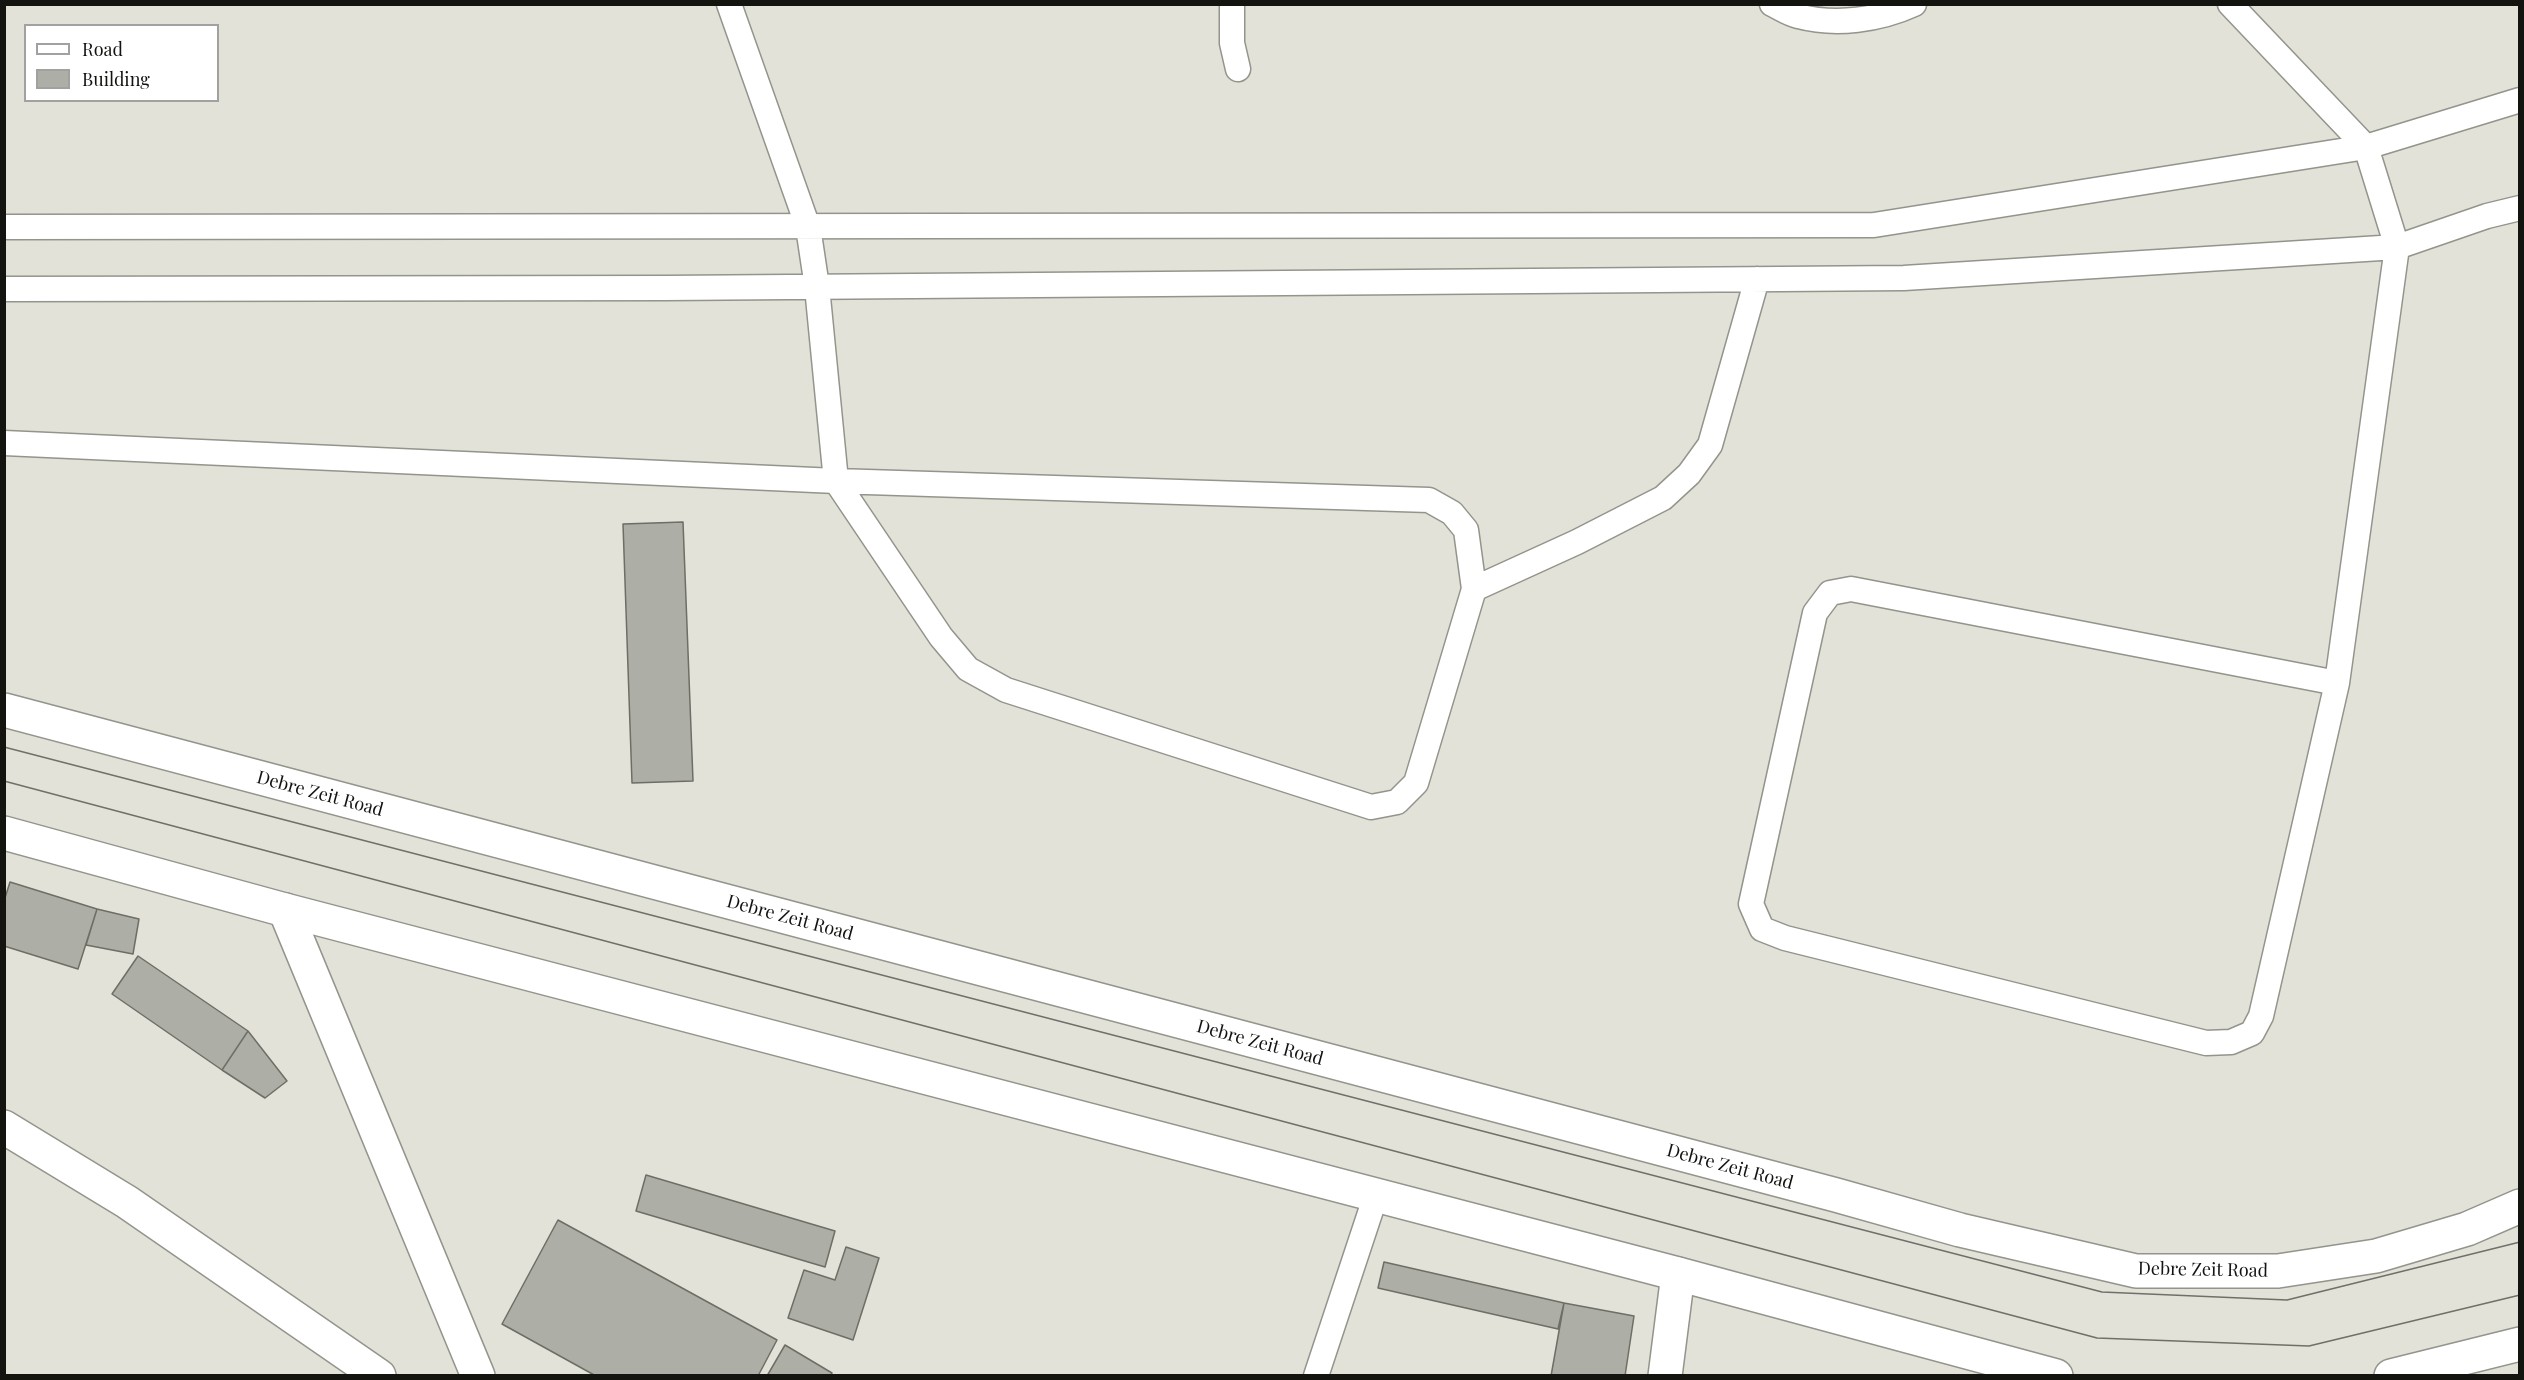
<!DOCTYPE html>
<html>
<head>
<meta charset="utf-8">
<style>
  body { margin:0 }
  #map { position:relative; width:2524px; height:1380px; overflow:hidden; background:#e2e2d8; font-family:"Playfair Display",serif }
  canvas { display:block }
  .frame { position:absolute; inset:0; border:6px solid #131310; pointer-events:none }
  .legend { position:absolute; left:24px; top:24px; width:195px; height:78px; box-sizing:border-box; background:#fff; border:2px solid #a1a19f; margin:0; padding:8px 10px; list-style:none; font-size:18px; color:#131310 }
  .legend li { display:flex; align-items:center; gap:12px; height:30px }
  .legend b { width:30px; border:2px solid #a1a19f }
</style>
</head>
<body>
<div id="map">
<canvas width="2524" height="1380"></canvas>
<div class="frame"></div>
<ul class="legend">
<li><b style="height:8px;background:#fff"></b>Road</li>
<li><b style="height:16px;background:#adaea5"></b>Building</li>
</ul>
</div>
<script>
const g = document.querySelector('canvas').getContext('2d');
g.lineJoin = 'round';
function fill(path, color) {
  g.fillStyle = color;
  g.fill(path, 'evenodd');
}
function strokePath(path, color, width, dash) {
  g.strokeStyle = color;
  g.lineWidth = width;
  g.lineCap = dash ? 'butt' : 'round';
  g.setLineDash(dash || []);
  g.stroke(path);
}
function drawText(font, color, halo, rows, align = 'center') {
  g.font = font + ' "Playfair Display",serif';
  g.lineWidth = 4.5;
  g.setLineDash([]);
  g.textBaseline = 'middle';
  g.strokeStyle = halo;
  g.fillStyle = color;
  for (const [text, x, y, turn = 0] of rows) {
    g.save();
    g.translate(x, y);
    g.rotate((+turn || 0) * Math.PI / 180);
    g.textAlign = isNaN(turn) ? turn : align;
    if (halo) g.strokeText(text, 0, 0);
    g.fillText(text, 0, 0);
    g.restore();
  }
}
const building = new Path2D(`
  M683,522L693,781L632,783L623,524Z
  M10,882L97,909L78,969L4,946V901Z
  M97,909L139,919L133,954L86,945Z
  M138,956L248,1031L222,1070L112,994Z
  M248,1031L287,1081L265,1098L222,1070Z
  M646,1175L835,1231L825,1267L636,1211Z
  M558,1220L777,1340L758,1376H596L502,1324Z
  M846,1247L879,1258L853,1340L788,1318L804,1270L835,1280Z
  M1384,1262L1564,1303L1558,1329L1378,1288Z
  M1564,1303L1634,1316L1625,1376H1551Z
  M785,1345L832,1373L830,1376H767Z`);
fill(building, '#adaea5');
strokePath(building, '#6e6e66', 1.5);
const lane = new Path2D(`
  M1232,4V43L1238,69
  M1772,4C1780,8 1789,14 1798,16C1836,26 1879,20 1914,4
  M2230,4L2366,147L2397,247L2337,683L2261,1016L2252,1033L2231,1042L2206,1043L1785,938L1762,929L1751,904L1815,613L1830,593L1851,589L2337,683
  M4,227L1874,225L2366,147L2520,100
  M4,289L666,288L1904,278L2397,247L2487,216L2520,208
  M4,443L836,481L1429,500L1452,513L1466,530L1474,589L1416,783L1397,802L1371,807L1006,690L968,669L941,637L836,481L817,287L808,227L729,4
  M1474,589L1577,542L1663,498L1689,474L1710,445L1757,279
  M1316,1376L1376,1195`);
const street = new Path2D(`
  M285,910L478,1376
  M4,1127L127,1202L379,1376
  M1665,1376L1678,1274`);
const primary = new Path2D(`
  M4,710L1836,1195L1960,1230L2136,1271H2278L2376,1256L2467,1229L2520,1206
  M4,833L285,910L1678,1274L2056,1376
  M2391,1376L2520,1344`);
strokePath(lane, '#93948b', 27);
strokePath(street, '#93948b', 36);
strokePath(primary, '#93948b', 36);
strokePath(lane, '#fff', 24);
strokePath(street, '#fff', 33);
strokePath(primary, '#fff', 33);
strokePath(new Path2D(`
  M4,747L2102,1292L2287,1300L2520,1242
  M4,781L2097,1338L2309,1346L2520,1295`), '#70706a', 1.5);
drawText('18px', '#131310', '#fff', [
  ["Debre Zeit Road",320,794,15],
  ["Debre Zeit Road",790,918,15],
  ["Debre Zeit Road",1260,1043,15],
  ["Debre Zeit Road",1730,1167,15],
  ["Debre Zeit Road",2203,1270,1]
]);
</script>
</body>
</html>
